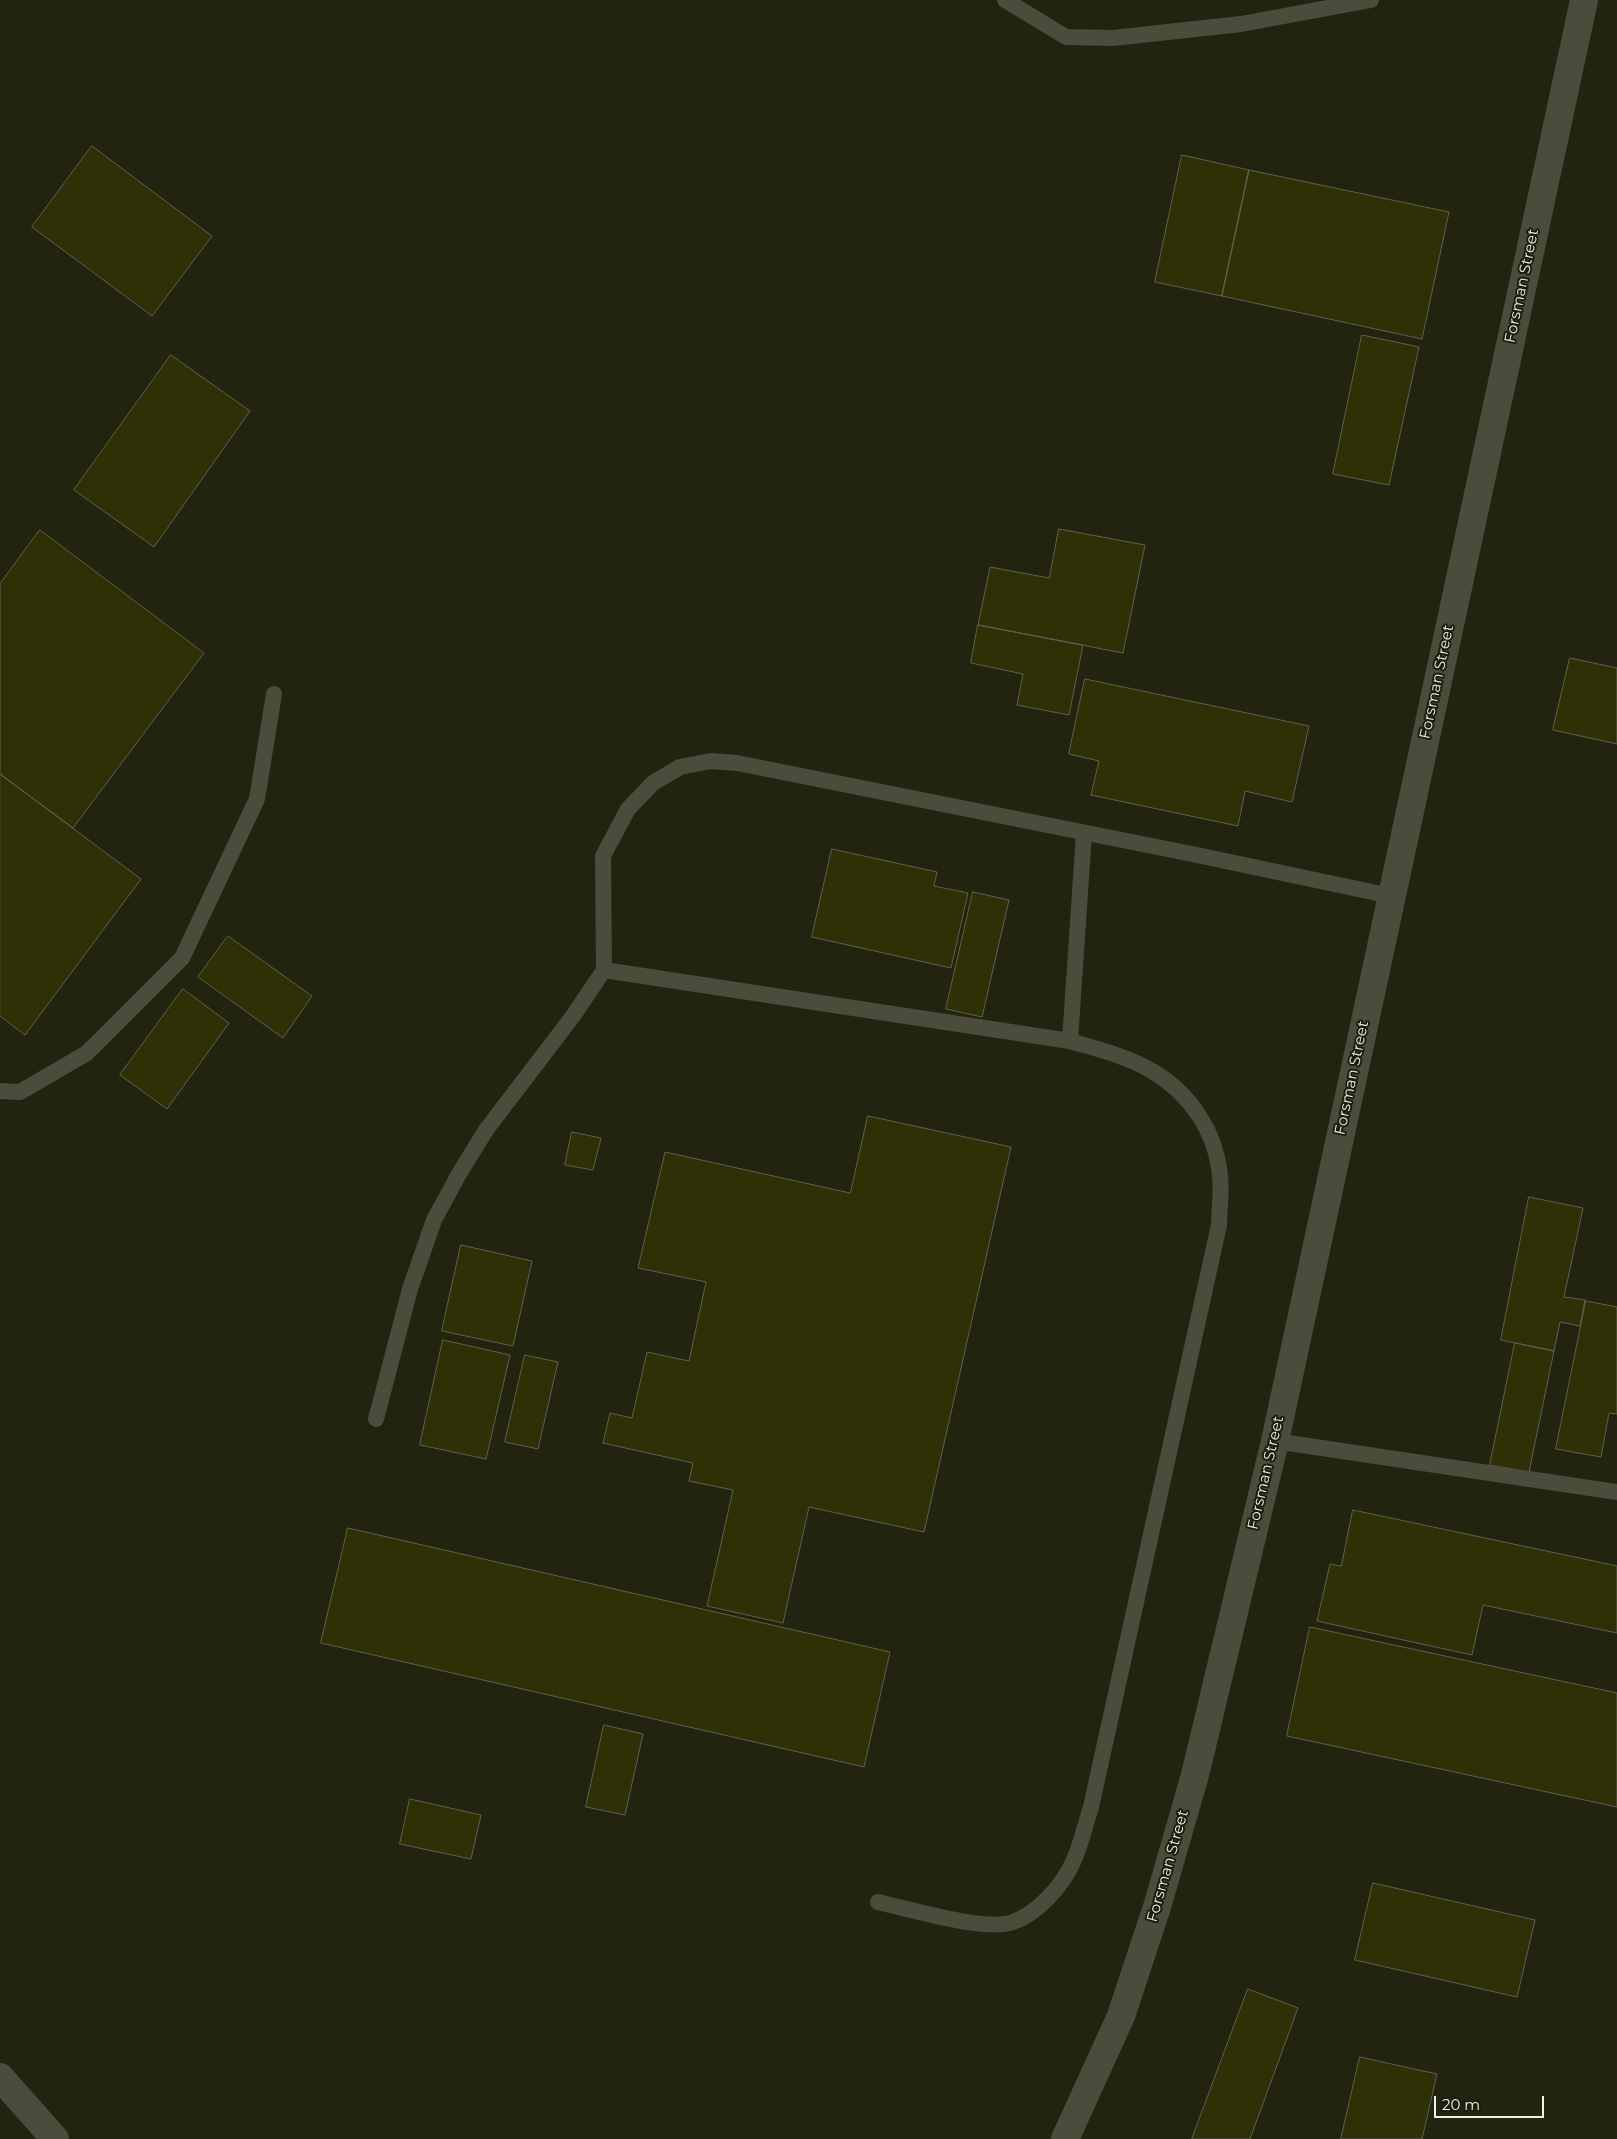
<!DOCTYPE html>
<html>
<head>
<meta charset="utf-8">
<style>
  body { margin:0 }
  #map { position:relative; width:1617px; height:2139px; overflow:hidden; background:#1c1d0e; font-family:Montserrat,sans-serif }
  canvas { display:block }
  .scale { position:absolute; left:1434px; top:2096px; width:110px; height:22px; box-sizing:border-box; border:2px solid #eff0e6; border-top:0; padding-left:6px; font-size:15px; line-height:18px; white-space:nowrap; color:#eff0e6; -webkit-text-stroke:4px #1c1d0e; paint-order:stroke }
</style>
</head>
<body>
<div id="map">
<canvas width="1617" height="2139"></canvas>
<div class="scale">20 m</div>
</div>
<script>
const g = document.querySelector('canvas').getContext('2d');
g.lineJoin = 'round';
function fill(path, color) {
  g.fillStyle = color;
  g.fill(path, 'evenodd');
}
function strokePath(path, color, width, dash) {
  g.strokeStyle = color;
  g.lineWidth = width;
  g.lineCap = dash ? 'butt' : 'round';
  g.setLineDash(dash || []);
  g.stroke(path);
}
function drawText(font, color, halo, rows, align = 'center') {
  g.font = font + ' Montserrat,sans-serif';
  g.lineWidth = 4;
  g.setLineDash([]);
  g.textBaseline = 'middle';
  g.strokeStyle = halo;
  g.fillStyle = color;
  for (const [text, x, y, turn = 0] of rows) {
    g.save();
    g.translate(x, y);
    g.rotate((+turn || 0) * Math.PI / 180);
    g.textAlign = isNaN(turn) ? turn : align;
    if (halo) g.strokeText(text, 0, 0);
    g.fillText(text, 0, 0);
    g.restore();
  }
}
fill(new Path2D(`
  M0,0H1617V2139H0Z`), '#23240f');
const building = new Path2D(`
  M92,146L212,236L152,316L32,227Z
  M1182,155L1249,170L1222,296L1155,282Z
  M1249,170L1449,212L1422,339L1222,296Z
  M1362,335L1419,347L1389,485L1333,474Z
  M171,355L250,411L154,547L74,490Z
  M1059,529L1145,545L1123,653L978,625L990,567L1049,578Z
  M40,530L204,653L73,828L0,774V584Z
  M978,625L1083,645L1069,715L1017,705L1023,674L971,663Z
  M1570,658L1617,668V744L1553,730Z
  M1085,679L1309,726L1292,802L1245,791L1238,826L1091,795L1099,761L1069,754Z
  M0,774L141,879L25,1035L0,1016Z
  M832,849L937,872L934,886L968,893L951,968L812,937Z
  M973,892L1009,900L982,1017L946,1009Z
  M228,936L312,996L283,1038L198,977Z
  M183,989L229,1023L167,1109L120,1075Z
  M868,1116L1011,1147L924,1532L809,1507L783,1623L707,1606L733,1490L689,1481L693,1463L603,1443L610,1413L632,1418L647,1352L689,1361L706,1282L638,1268L665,1152L850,1193Z
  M572,1132L601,1138L593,1170L565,1165Z
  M1529,1197L1583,1208L1564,1297L1585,1300L1580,1326L1560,1322L1554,1351L1501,1340Z
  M461,1245L532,1261L513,1346L442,1331Z
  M1586,1301L1617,1307V1414L1609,1413L1601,1457L1556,1449Z
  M443,1340L510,1355L486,1459L420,1445Z
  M1515,1343L1554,1351L1529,1472L1490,1465Z
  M525,1355L558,1362L538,1449L505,1442Z
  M1353,1510L1617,1566V1633L1483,1605L1472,1655L1317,1621L1330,1564L1341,1566Z
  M348,1528L890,1652L864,1767L321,1643Z
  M1310,1627L1617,1693V1807L1287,1736Z
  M604,1725L643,1734L625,1815L586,1807Z
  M410,1799L481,1815L471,1859L400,1844Z
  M1373,1883L1535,1920L1517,1997L1355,1960Z
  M1248,1989L1298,2008L1250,2139H1192Z
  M1360,2057L1437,2074L1422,2139H1341Z`);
fill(building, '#2e3006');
strokePath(building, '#5f6150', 1);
strokePath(new Path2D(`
  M1005,0L1066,37L1113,38L1241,24L1371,0
  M604,970L1070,1041
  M0,1091L20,1092L87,1053L182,958L257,799L274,694
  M376,1419L410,1289L434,1220L459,1174L486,1130L573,1016L604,970L603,856L628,809L653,783L680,767L711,761L737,763L1197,855L1391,896
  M1275,1441L1617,1492
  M878,1902C909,1909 985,1932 1013,1922C1037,1914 1063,1885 1073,1862C1081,1845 1085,1825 1091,1807L1219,1225C1219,1209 1222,1192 1220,1176C1216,1132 1190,1093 1152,1071C1127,1056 1097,1049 1070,1041L1084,833`), '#4b4c3c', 16);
strokePath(new Path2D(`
  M0,2077L55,2139
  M1065,2139L1121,2016L1157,1907L1195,1775L1275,1441L1584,0`), '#4b4c3c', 28);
drawText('15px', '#eff0e6', '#1c1d0e', [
  ["Forsman Street",1522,286,-78],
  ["Forsman Street",1437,682,-78],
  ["Forsman Street",1352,1078,-78],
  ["Forsman Street",1266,1473,-77],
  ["Forsman Street",1168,1866,-74]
]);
</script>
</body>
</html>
